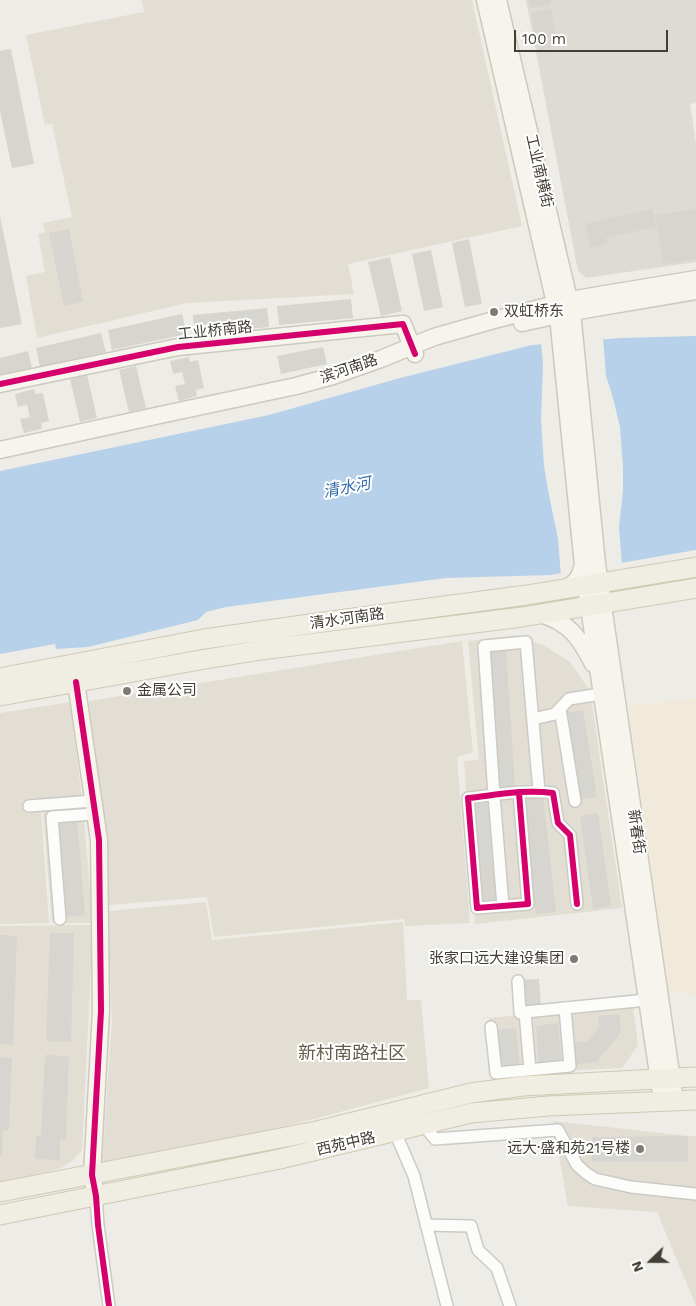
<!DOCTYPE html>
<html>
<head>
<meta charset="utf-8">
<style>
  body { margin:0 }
  #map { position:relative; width:696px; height:1306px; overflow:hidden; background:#eeece6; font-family:"Work Sans",sans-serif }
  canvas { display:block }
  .north { position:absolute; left:626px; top:1236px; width:50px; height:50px; -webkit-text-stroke:4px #fff; paint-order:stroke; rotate:248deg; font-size:14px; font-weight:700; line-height:20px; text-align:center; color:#423e34 }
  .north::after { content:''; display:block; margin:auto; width:18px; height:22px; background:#423e34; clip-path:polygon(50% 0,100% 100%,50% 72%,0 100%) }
  .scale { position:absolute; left:514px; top:30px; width:154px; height:22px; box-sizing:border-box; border:2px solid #423e34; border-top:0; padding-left:6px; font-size:15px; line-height:18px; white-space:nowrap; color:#423e34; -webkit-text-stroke:4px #fff; paint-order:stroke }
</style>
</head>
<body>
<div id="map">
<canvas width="696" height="1306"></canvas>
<div class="north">N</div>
<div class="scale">100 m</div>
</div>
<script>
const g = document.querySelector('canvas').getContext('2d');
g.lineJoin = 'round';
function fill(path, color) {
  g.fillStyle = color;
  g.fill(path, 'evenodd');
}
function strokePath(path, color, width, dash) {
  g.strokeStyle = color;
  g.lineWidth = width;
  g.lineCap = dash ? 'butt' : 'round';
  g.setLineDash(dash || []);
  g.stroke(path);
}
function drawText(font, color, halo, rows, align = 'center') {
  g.font = font + ' "Work Sans","Noto Sans SC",sans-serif';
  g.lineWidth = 4;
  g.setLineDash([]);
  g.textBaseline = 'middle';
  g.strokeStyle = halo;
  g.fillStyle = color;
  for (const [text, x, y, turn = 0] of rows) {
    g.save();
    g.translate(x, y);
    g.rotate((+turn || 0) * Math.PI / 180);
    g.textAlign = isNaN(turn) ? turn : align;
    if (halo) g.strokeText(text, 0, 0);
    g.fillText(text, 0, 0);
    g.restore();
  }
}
fill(new Path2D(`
  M142,0H472L522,226L348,264L354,294L187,303L37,338L26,276L45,272L38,234L45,232L43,223L72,217L52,124L45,125L26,35L144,12Z
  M518,635L545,646L570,662L590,691L622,908L475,924L464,761L479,760L468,641Z
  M462,641L473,752L457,757L470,923L405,926L404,919L214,937L207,897L109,905L89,701Z
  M70,702L83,807L41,810L49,923L0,924V713Z
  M83,809L93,923H52L43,812Z
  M206,902L212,940L403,922L407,1000H421L429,1088L273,1130L102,1165L112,1020L108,911Z
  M93,925L82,1150L72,1161L61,1168L48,1172L0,1182V926Z
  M633,1005L638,1045L622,1068L555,1071L494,1076L489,1018Z
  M553,1121L688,1136H696V1306L657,1212L568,1206Z`), '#e2ded3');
fill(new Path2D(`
  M696,698V996L681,992L669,993L629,706Z`), '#f1e9d9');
fill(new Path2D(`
  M526,0H696V103L690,104L696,144V262L586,278L578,271Z`), '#dedbd4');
fill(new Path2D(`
  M696,336V550L551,575L446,578L226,607L206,612L198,620L88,647L56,649L55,644L0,654V471L269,415L400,378L532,345L621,338Z`), '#b8d1ea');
fill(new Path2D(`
  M603,337L606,376L613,398L620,427L623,468V490L619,528L622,566L561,576L558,539L548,490L544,466L541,419L543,364L541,342Z`), '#eeece6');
fill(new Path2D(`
  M529,0H550L551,4L530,8Z
  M551,9L558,46L539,50L531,13Z
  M11,49L34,164L12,168L0,111V51Z
  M652,209L656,227L606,238L607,244L590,248L585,224Z
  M696,209V259L663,264L655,215Z
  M0,216L22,324L0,328Z
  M69,229L83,302L64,306L49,233Z
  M469,239L482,304L465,307L452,243Z
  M431,250L443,307L424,311L412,254Z
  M390,257L402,311L381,316L368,262Z
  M351,299L353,318L279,325L277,306Z
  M267,308L269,327L195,334L193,315Z
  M182,314L187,334L112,350L108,330Z
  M101,333L106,352L40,367L36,348Z
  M323,347L327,364L281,374L277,356Z
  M28,351L32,368L0,376V358Z
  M189,357L190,362L198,360L204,388L196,390L197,396L179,401L175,386L185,384L182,372L173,374L170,361Z
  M136,366L146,408L129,412L119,370Z
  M87,375L97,418L80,422L70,379Z
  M34,389L35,394L43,393L49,421L41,423L42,429L24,433L20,419L30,417L27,405L18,407L15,394Z
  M506,649L515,787L497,788L488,650Z
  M583,710L597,797L578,800L563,713Z
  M543,795L556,912L536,914L524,798Z
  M489,803L497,904L478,906L470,805Z
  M598,813L611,906L593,909L580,816Z
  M77,818L85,915L64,917L56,820Z
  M50,933H74L71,1042L46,1041Z
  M0,935L17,936L13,1045L0,1044Z
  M539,979L541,1007L522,1009L520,980Z
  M619,1014L621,1032L597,1062L576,1064L575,1042H587L599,1027L598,1016Z
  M558,1023L562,1064L539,1066L536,1026Z
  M516,1028L520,1069L497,1071L493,1030Z
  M45,1055L69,1056L66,1139H60V1160L35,1159L36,1136H41Z
  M0,1057L12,1058L9,1130H3L2,1155H0Z
  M688,1136V1162H592V1137Z`), '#d7d5cf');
const street = new Path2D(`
  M560,709L575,801
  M533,719L555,714L569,699L601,694
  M519,793L528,904L477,908L468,798C496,795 525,789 553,793L558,823L570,835L577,904
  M29,806L93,801
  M503,906L494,795L484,646L526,642L539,791
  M60,919L52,817L95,814
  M518,981L520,1013L525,1012
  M491,1027L496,1073L570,1066L565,1008
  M530,1070L525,1012L647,1000
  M424,1125L435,1139L558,1130L577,1165L586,1173L595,1179L631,1187L696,1194
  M395,1132L414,1176L447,1306
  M96,1196L98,1225L109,1306
  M426,1225L471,1226L478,1250L497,1268L510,1306`);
const secondary = new Path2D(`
  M485,0L558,316L583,565C579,579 577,582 564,589
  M498,0L572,312L597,564L675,1101
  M522,323L572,312L696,291
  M0,384L178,347L403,324L415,354
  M0,450L160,415L296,386L333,376L381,359L434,337L494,320L570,300L605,294L696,279
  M584,573L662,1101
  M540,614C569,622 580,638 593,664
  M76,682L99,840L101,1011L92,1175L96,1196`);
const primary = new Path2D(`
  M0,678L204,639L324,622L527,595L696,567
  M0,696L200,660L261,650L522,617L696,588
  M0,1192L317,1131L471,1093L523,1086L696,1077
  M0,1215L280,1159L471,1113L548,1106L696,1100`);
strokePath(street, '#cccac4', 14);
strokePath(secondary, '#cccabe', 19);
strokePath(primary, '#cfc9b4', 21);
strokePath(street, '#fcfcfb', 11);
strokePath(secondary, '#f6f4ed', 16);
strokePath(primary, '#f0ede2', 19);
strokePath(new Path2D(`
  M0,384L178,347L403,324L415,354
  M76,682L99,840L101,1011L92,1175L96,1196L98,1225L109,1306
  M519,793L528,904L477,908L468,798C496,795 525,789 553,793L558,823L570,835L577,904`), '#d6006c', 6);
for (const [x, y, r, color] of [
  [494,312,5,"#7e7b72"],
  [127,691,5,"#7e7b72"],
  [574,959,5,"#7e7b72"],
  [640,1149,5,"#7e7b72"]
]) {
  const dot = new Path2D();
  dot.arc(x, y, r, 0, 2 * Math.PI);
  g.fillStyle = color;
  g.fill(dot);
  strokePath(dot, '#fff', 2);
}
drawText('15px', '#423e34', '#fff', [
  ["工业南横街",539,171,77],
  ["工业桥南路",215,331,-6],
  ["滨河南路",349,369,-19],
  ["清水河南路",347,619,-8],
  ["新春街",636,832,82],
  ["西苑中路",346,1144,-13]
]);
drawText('15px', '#423e34', '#fff', [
  ["双虹桥东",504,312],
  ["金属公司",137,691],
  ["张家口远大建设集团",564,959,"right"],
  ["远大·盛和苑21号楼",630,1149,"right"]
], 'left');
drawText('italic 16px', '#326ca9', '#fff', [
  ["清水河",347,488,-11]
]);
drawText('18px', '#655d4b', '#fff', [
  ["新村南路社区",352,1054]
]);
</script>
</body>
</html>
